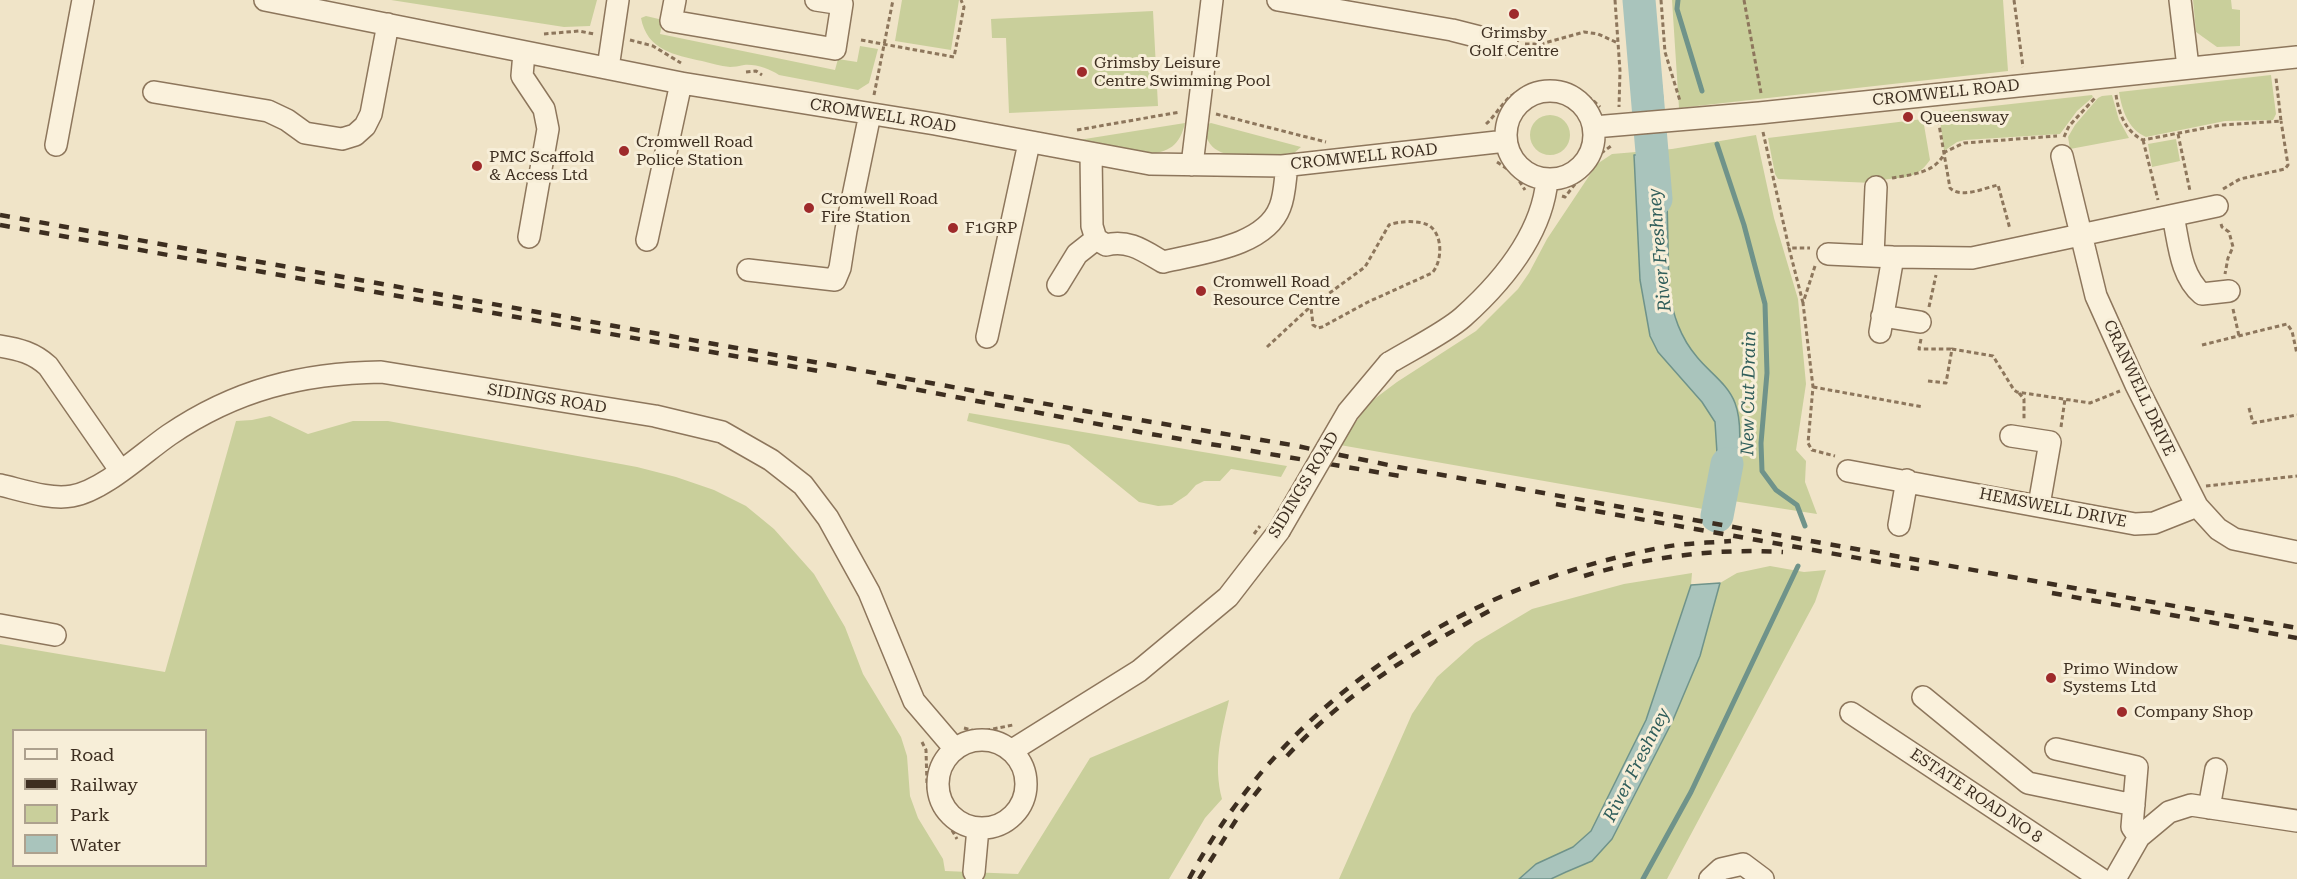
<!DOCTYPE html>
<html>
<head>
<meta charset="utf-8">
<style>
  body { margin:0 }
  #map { position:relative; width:2297px; height:879px; overflow:hidden; background:#f0e4c8; font-family:"Roboto Serif",serif }
  canvas { display:block }
  .legend { position:absolute; left:12px; top:729px; width:195px; height:138px; box-sizing:border-box; background:#f7eed8; border:2px solid #ada18e; margin:0; padding:8px 10px; list-style:none; font-size:18px; color:#3d2e20 }
  .legend li { display:flex; align-items:center; gap:12px; height:30px }
  .legend b { width:30px; border:2px solid #ada18e }
</style>
</head>
<body>
<div id="map">
<canvas width="2297" height="879"></canvas>
<ul class="legend">
<li><b style="height:8px;background:#faf1dc"></b>Road</li>
<li><b style="height:8px;background:#3d2e20"></b>Railway</li>
<li><b style="height:16px;background:#c9cf9b"></b>Park</li>
<li><b style="height:16px;background:#a9c4bc"></b>Water</li>
</ul>
</div>
<script>
const g = document.querySelector('canvas').getContext('2d');
g.lineJoin = 'round';
function fill(path, color) {
  g.fillStyle = color;
  g.fill(path, 'evenodd');
}
function strokePath(path, color, width, dash) {
  g.strokeStyle = color;
  g.lineWidth = width;
  g.lineCap = dash ? 'butt' : 'round';
  g.setLineDash(dash || []);
  g.stroke(path);
}
function drawText(font, color, halo, rows, align = 'center') {
  g.font = font + ' "Roboto Serif",serif';
  g.lineWidth = 6;
  g.setLineDash([]);
  g.textBaseline = 'middle';
  g.strokeStyle = halo;
  g.fillStyle = color;
  for (const [text, x, y, turn = 0] of rows) {
    g.save();
    g.translate(x, y);
    g.rotate((+turn || 0) * Math.PI / 180);
    g.textAlign = isNaN(turn) ? turn : align;
    if (halo) g.strokeText(text, 0, 0);
    g.fillText(text, 0, 0);
    g.restore();
  }
}
fill(new Path2D(`
  M391,0H597L590,26L564,27Z
  M902,0H959L951,50L895,41Z
  M1672,0H2003L2008,71L1679,108Z
  M2193,0H2231L2232,9L2240,10V46L2217,47L2196,32Z
  M1153,11L1158,106L1009,113L1006,38H992L991,19Z
  M646,16L663,20L660,34L835,70L838,59L857,62L860,46L878,49L869,83L858,90L779,75C769,69 757,64 744,65C739,66 734,67 730,67C720,66 711,63 702,61C674,55 647,50 641,18Z
  M2271,75L2276,114L2273,120L2225,121L2146,137C2128,129 2122,110 2119,92Z
  M2092,95L2093,97L2077,111L2060,134L1965,140L1957,142L1944,151L1939,112Z
  M2112,95L2119,120L2129,138L2070,149L2068,137L2075,125L2098,98L2102,96Z
  M1530 135a20 20 0 1 1 40 0a20 20 0 1 1-40 0Z
  M1923,119L1930,160C1914,184 1896,174 1873,183L1778,179L1775,174L1768,138Z
  M1185,123C1180,145 1169,153 1146,154L1066,142Z
  M1211,123L1301,147L1294,153C1268,155 1203,169 1205,125Z
  M1756,135L1774,218L1798,299L1806,384L1796,450L1806,461L1805,482L1817,514L1733,501L1731,513L1703,509L1340,445L1369,403L1397,382L1476,331L1518,289L1529,273L1547,239L1597,164L1612,154L1672,149Z
  M2176,139L2180,161L2152,167L2148,144Z
  M969,413L1287,466L1281,477L1231,469L1220,481H1204L1196,485L1187,495L1172,505L1158,506L1139,502L1069,445L967,421Z
  M270,416L308,434L353,421H388L637,467L676,477L714,490L746,506L774,529L814,574L845,627L863,674L901,737L907,756L910,796L918,818L943,859L945,871L1018,874L1090,758L1229,700C1221,735 1213,764 1222,799L1205,818L1169,879H0V644L165,672L236,421L252,420ZM14,730H206V866H14Z
  M1770,566L1804,572L1826,570L1815,602L1667,879H1551L1592,861L1620,825L1673,720L1700,656L1720,583L1737,573Z
  M1692,573L1691,585L1671,649L1646,720L1591,831L1573,847L1536,864L1519,879H1339L1412,714L1437,677L1475,643L1532,609L1624,584Z`), '#c9cf9b');
const water = new Path2D(`
  M1626,0H1653L1663,101L1635,105L1626,20Z
  M1666,153L1669,290C1673,315 1680,337 1697,357C1709,372 1728,384 1735,403C1746,432 1735,478 1731,508L1704,505L1717,453L1715,422L1702,402L1658,352L1650,336L1640,280L1634,155Z
  M1720,583L1700,656L1673,720L1612,839L1592,861L1566,872L1551,879H1519L1536,864L1573,847L1591,831L1646,720L1691,585Z`);
fill(water, '#a9c4bc');
strokePath(water, '#6f938a', 1.5);
strokePath(new Path2D(`
  M1678,0L1677,9L1702,91
  M1717,144L1744,225L1765,304L1767,373L1761,443L1762,471L1776,490L1797,505L1805,526
  M1643,879L1691,792L1798,566`), '#6f938a', 5);
strokePath(new Path2D(`
  M1639,0L1656,199
  M1717,516L1727,464`), '#a9c4bc', 33);
const minor = new Path2D(`
  M265,0L681,83L935,124L1150,164L1282,166L1506,141
  M675,0L671,21L835,49L842,4L816,0
  M1278,0L1452,30L1507,44
  M2180,0L2188,67
  M524,53L522,76L544,109L548,129L529,237
  M608,68L618,0
  M1506 135a44 44 0 1 1 88 0a44 44 0 1 1-88 0Z
  M154,92L268,111L287,120L305,133L342,139L355,135L365,126L371,114L388,24
  M1594,127L1759,113L2297,57
  M56,145L83,0
  M1091,153L1092,226L1096,239L1106,245C1128,239 1144,251 1163,262C1199,253 1265,247 1280,207C1285,195 1285,179 1287,166
  M2062,156L2096,296L2136,385L2197,506L2218,529L2234,539L2297,552
  M1192,165L1212,0
  M2173,216C2179,243 2180,275 2202,294L2229,291
  M647,240L681,83
  M1828,254L1893,257L1972,258L2217,206
  M1873,256L1876,187
  M748,270L835,280L840,268L846,230L870,114
  M1058,285L1077,254L1096,239
  M1882,316L1920,322
  M1880,332L1893,257
  M987,337L1029,143
  M0,346C19,349 34,353 48,366L120,470
  M1389,363C1410,350 1445,333 1463,317C1502,282 1542,234 1547,180
  M2011,436L2050,442L2039,505
  M1848,471L2135,524L2154,523L2197,506
  M0,485C22,490 50,500 72,496C103,491 143,453 169,435C235,390 302,373 381,372L655,416L722,432L771,460L803,485L828,518L869,592L914,701L955,749
  M1899,525L1907,480
  M0,625L55,635
  M1923,697L2028,783L2134,805
  M1851,713L2101,879
  M938 784a44 44 0 1 1 88 0a44 44 0 1 1-88 0Z
  M2056,749L2137,767L2132,827L2139,837
  M1011,751L1139,671L1228,597L1279,531
  M2209,808L2216,769
  M974,872L978,828
  M1710,879L1721,869L1743,864L1763,879
  M2115,879L2139,837L2169,812L2191,805L2297,821`);
strokePath(minor, '#8d765c', 24);
strokePath(new Path2D(`
  M1615,0L1620,71L1619,107
  M1661,0L1665,52L1680,101
  M1744,0L1761,93
  M2014,0L2023,67
  M544,34L579,31L594,34
  M630,40L653,46L681,63
  M861,40L954,57L964,7L961,0
  M1525,44H1541L1584,32L1598,34L1618,43
  M746,72L756,71L762,75
  M874,95L893,0
  M2116,95C2119,114 2125,131 2143,140L2221,125L2281,121L2276,78
  M1937,113L1950,188C1961,199 1984,188 1998,185L2010,229
  M1216,114L1326,142
  M1486,124C1495,116 1502,103 1511,96C1543,74 1574,81 1600,107
  M1077,130L1180,112
  M1763,132L1789,248
  M2178,134L2190,191
  M2064,137L2069,126L2095,98
  M2143,140L2158,200
  M1497,162L1515,174L1525,190
  M1892,178C1912,174 1935,174 1945,152L1964,143L2057,136
  M2223,189L2240,179L2285,169L2288,165L2281,121
  M1562,196L1565,197L1596,157L1611,146
  M2221,224L2222,227L2229,232L2233,247L2228,258L2225,274
  M1815,266L1803,303L1813,387L1808,443L1812,450L1835,456
  M1803,303L1789,248H1810
  M1929,307L1936,275
  M2233,309L2239,336
  M1921,339L1919,349H1952
  M2202,345L2287,324L2292,331L2297,354
  M1267,347L1309,308L1365,267L1389,225C1399,221 1418,220 1428,225C1443,233 1443,261 1432,273L1368,302L1322,327L1318,328L1313,325L1311,307
  M1928,381L1946,383L1952,349L1993,356L2014,390L2017,392L2090,403L2120,391
  M1813,387L1923,407
  M2019,393L2024,399V420
  M2249,408L2253,423L2297,415
  M2061,427L2065,399
  M2206,486L2297,476
  M964,728L978,732L1013,725
  M922,742L926,750L927,785L935,812L949,825L957,839`), '#8d765c', 3, [4.5, 3]);
strokePath(minor, '#faf1dc', 21);
strokePath(new Path2D(`
  M0,215L1091,412L1292,445L1398,467L2297,628
  M0,225L824,372
  M877,382L1145,433L1400,476
  M1556,504L1919,569
  M1584,576C1647,557 1716,548 1783,552
  M2052,593L2297,638
  M1287,756C1345,693 1417,650 1491,610
  M1189,879C1286,698 1460,587 1659,548C1682,543 1707,543 1731,541
  M1199,879L1241,812L1264,783`), '#3d2e20', 4.5, [10, 10]);
const minorBridge = new Path2D(`
  M1279,531L1348,412L1389,363`);
strokePath(minorBridge, '#8d765c', 24, []);
strokePath(new Path2D(`
  M1254,534L1260,526`), '#8d765c', 3, [4.5, 3]);
strokePath(minorBridge, '#faf1dc', 21);
for (const [x, y, r, color] of [
  [1514,14,6,"#9e2a2b"],
  [1082,72,6,"#9e2a2b"],
  [1908,117,6,"#9e2a2b"],
  [624,151,6,"#9e2a2b"],
  [477,166,6,"#9e2a2b"],
  [809,208,6,"#9e2a2b"],
  [953,228,6,"#9e2a2b"],
  [1201,291,6,"#9e2a2b"],
  [2051,678,6,"#9e2a2b"],
  [2122,712,6,"#9e2a2b"]
]) {
  const dot = new Path2D();
  dot.arc(x, y, r, 0, 2 * Math.PI);
  g.fillStyle = color;
  g.fill(dot);
  strokePath(dot, '#f7eed8', 2);
}
drawText('16px', '#3d2e20', '#f7eed8', [
  ["Grimsby",1514,33,"center"],
  ["Golf Centre",1514,51,"center"],
  ["Grimsby Leisure",1094,63],
  ["Centre Swimming Pool",1094,81],
  ["Queensway",1920,117],
  ["Cromwell Road",636,142],
  ["Police Station",636,160],
  ["PMC Scaffold",489,157],
  ["& Access Ltd",489,175],
  ["Cromwell Road",821,199],
  ["Fire Station",821,217],
  ["F1GRP",965,228],
  ["Cromwell Road",1213,282],
  ["Resource Centre",1213,300],
  ["Primo Window",2063,669],
  ["Systems Ltd",2063,687],
  ["Company Shop",2134,712]
], 'left');
drawText('16px', '#3d2e20', '#f7eed8', [
  ["CROMWELL ROAD",1946,93,-6],
  ["CROMWELL ROAD",883,116,9],
  ["CROMWELL ROAD",1364,157,-6],
  ["CRANWELL DRIVE",2139,388,65],
  ["SIDINGS ROAD",547,399,9],
  ["SIDINGS ROAD",1304,485,-59],
  ["HEMSWELL DRIVE",2053,508,11],
  ["ESTATE ROAD NO 8",1976,796,34]
]);
drawText('italic 18px', '#2f5d5a', '#f7eed8', [
  ["River Freshney",1660,250,-95],
  ["New Cut Drain",1749,393,-89],
  ["River Freshney",1637,765,-63]
]);
</script>
</body>
</html>
